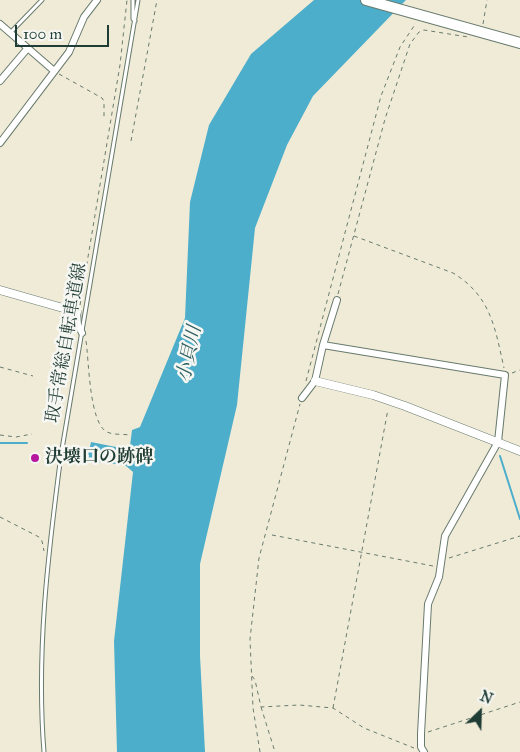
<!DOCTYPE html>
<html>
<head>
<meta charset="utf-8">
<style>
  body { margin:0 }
  #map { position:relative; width:520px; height:752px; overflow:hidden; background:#f0ebd7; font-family:"IM FELL Great Primer",serif }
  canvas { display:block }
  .north { position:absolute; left:455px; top:687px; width:50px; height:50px; -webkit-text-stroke:4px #f6f6f2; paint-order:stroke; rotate:24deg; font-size:14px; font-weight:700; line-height:20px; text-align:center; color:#1f3d34 }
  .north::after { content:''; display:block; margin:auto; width:18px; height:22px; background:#1f3d34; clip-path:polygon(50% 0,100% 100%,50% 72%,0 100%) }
  .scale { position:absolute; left:15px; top:25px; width:94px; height:22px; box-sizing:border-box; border:2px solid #1f3d34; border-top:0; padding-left:6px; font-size:15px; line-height:18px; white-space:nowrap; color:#1f3d34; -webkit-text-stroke:4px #f6f6f2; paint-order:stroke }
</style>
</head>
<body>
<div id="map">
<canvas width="520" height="752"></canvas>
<div class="north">N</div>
<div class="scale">100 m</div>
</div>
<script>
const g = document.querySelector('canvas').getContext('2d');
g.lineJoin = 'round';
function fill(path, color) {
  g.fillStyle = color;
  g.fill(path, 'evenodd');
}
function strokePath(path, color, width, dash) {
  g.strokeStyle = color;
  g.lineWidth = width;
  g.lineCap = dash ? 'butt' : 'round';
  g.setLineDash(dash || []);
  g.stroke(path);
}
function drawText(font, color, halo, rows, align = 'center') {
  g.font = font + ' "IM FELL Great Primer","Noto Serif JP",serif';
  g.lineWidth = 5;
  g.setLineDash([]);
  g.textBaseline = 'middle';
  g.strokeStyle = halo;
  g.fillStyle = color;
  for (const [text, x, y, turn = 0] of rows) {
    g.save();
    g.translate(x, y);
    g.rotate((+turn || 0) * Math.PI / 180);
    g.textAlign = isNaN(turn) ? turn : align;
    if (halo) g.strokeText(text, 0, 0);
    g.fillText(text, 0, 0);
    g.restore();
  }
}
fill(new Path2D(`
  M314,0H406L313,96L287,145L255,228L237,405L200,564V656L205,752H117L114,641L133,472L125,465L88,461L89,455L81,453L82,448L90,447L91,442L126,449L130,446L132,430L140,427L185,318L190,202L209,125L251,54Z`), '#4caecb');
strokePath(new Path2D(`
  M0,443H27
  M500,456L520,519`), '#4caecb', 2);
const service = new Path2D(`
  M133,0V19L135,21
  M10,33L42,0
  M44,752C36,653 48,554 61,455L138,0`);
const minor = new Path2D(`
  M0,24L53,70
  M0,81L27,49
  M0,143L69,52L84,17L97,0
  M77,312L78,325L82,333
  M323,345L505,375L498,442L445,536L439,577L428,604L421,734V747L424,752
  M302,398L315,381L323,345L337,300`);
const tertiary = new Path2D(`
  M0,290L77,312
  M315,381L373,395L405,406L520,451`);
const primary = new Path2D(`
  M366,0L520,43`);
strokePath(service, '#687a6d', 5);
strokePath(minor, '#687a6d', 8);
strokePath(tertiary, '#687a6d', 9);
strokePath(primary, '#687a6d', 12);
strokePath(new Path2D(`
  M483,24L487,0
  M59,74L102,98L104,101V117
  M131,141L157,0
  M354,236L453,273C491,296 495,328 504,368
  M338,294L385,119L410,44L419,32L424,30L468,37
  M80,305L120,65L127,0
  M86,341C89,360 89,423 107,432C113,435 123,434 130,435
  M0,367L33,376
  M512,373L520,370
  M306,381L381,96L400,47L416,23
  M0,435L16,437L32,434
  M0,517L39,537L42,541L44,551
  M272,535L433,566
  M449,558L520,536
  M252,676L255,680L261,707L299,705L333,708L364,728L414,748
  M261,707L275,752
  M333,708L388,409
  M428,732L520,702
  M260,752L253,708L250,639L259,558L300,404`), '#687a6d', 1, [4, 4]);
strokePath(service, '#fff', 3);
strokePath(minor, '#fff', 6);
strokePath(tertiary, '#fff', 8);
strokePath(primary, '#fff', 10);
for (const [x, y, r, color] of [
  [35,458,5,"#b5179e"]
]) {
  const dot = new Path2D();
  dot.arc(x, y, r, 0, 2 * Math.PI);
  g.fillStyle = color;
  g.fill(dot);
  strokePath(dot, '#f6f6f2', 2);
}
drawText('18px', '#1f3d34', '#f6f6f2', [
  ["取手常総自転車道線",67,343,-80]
]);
drawText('bold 18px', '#1f3d34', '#f6f6f2', [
  ["決壊口の跡碑",45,458]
], 'left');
drawText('italic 19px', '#2c5f61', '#f6f6f2', [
  ["小貝川",190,354,-78]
]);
</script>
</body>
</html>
